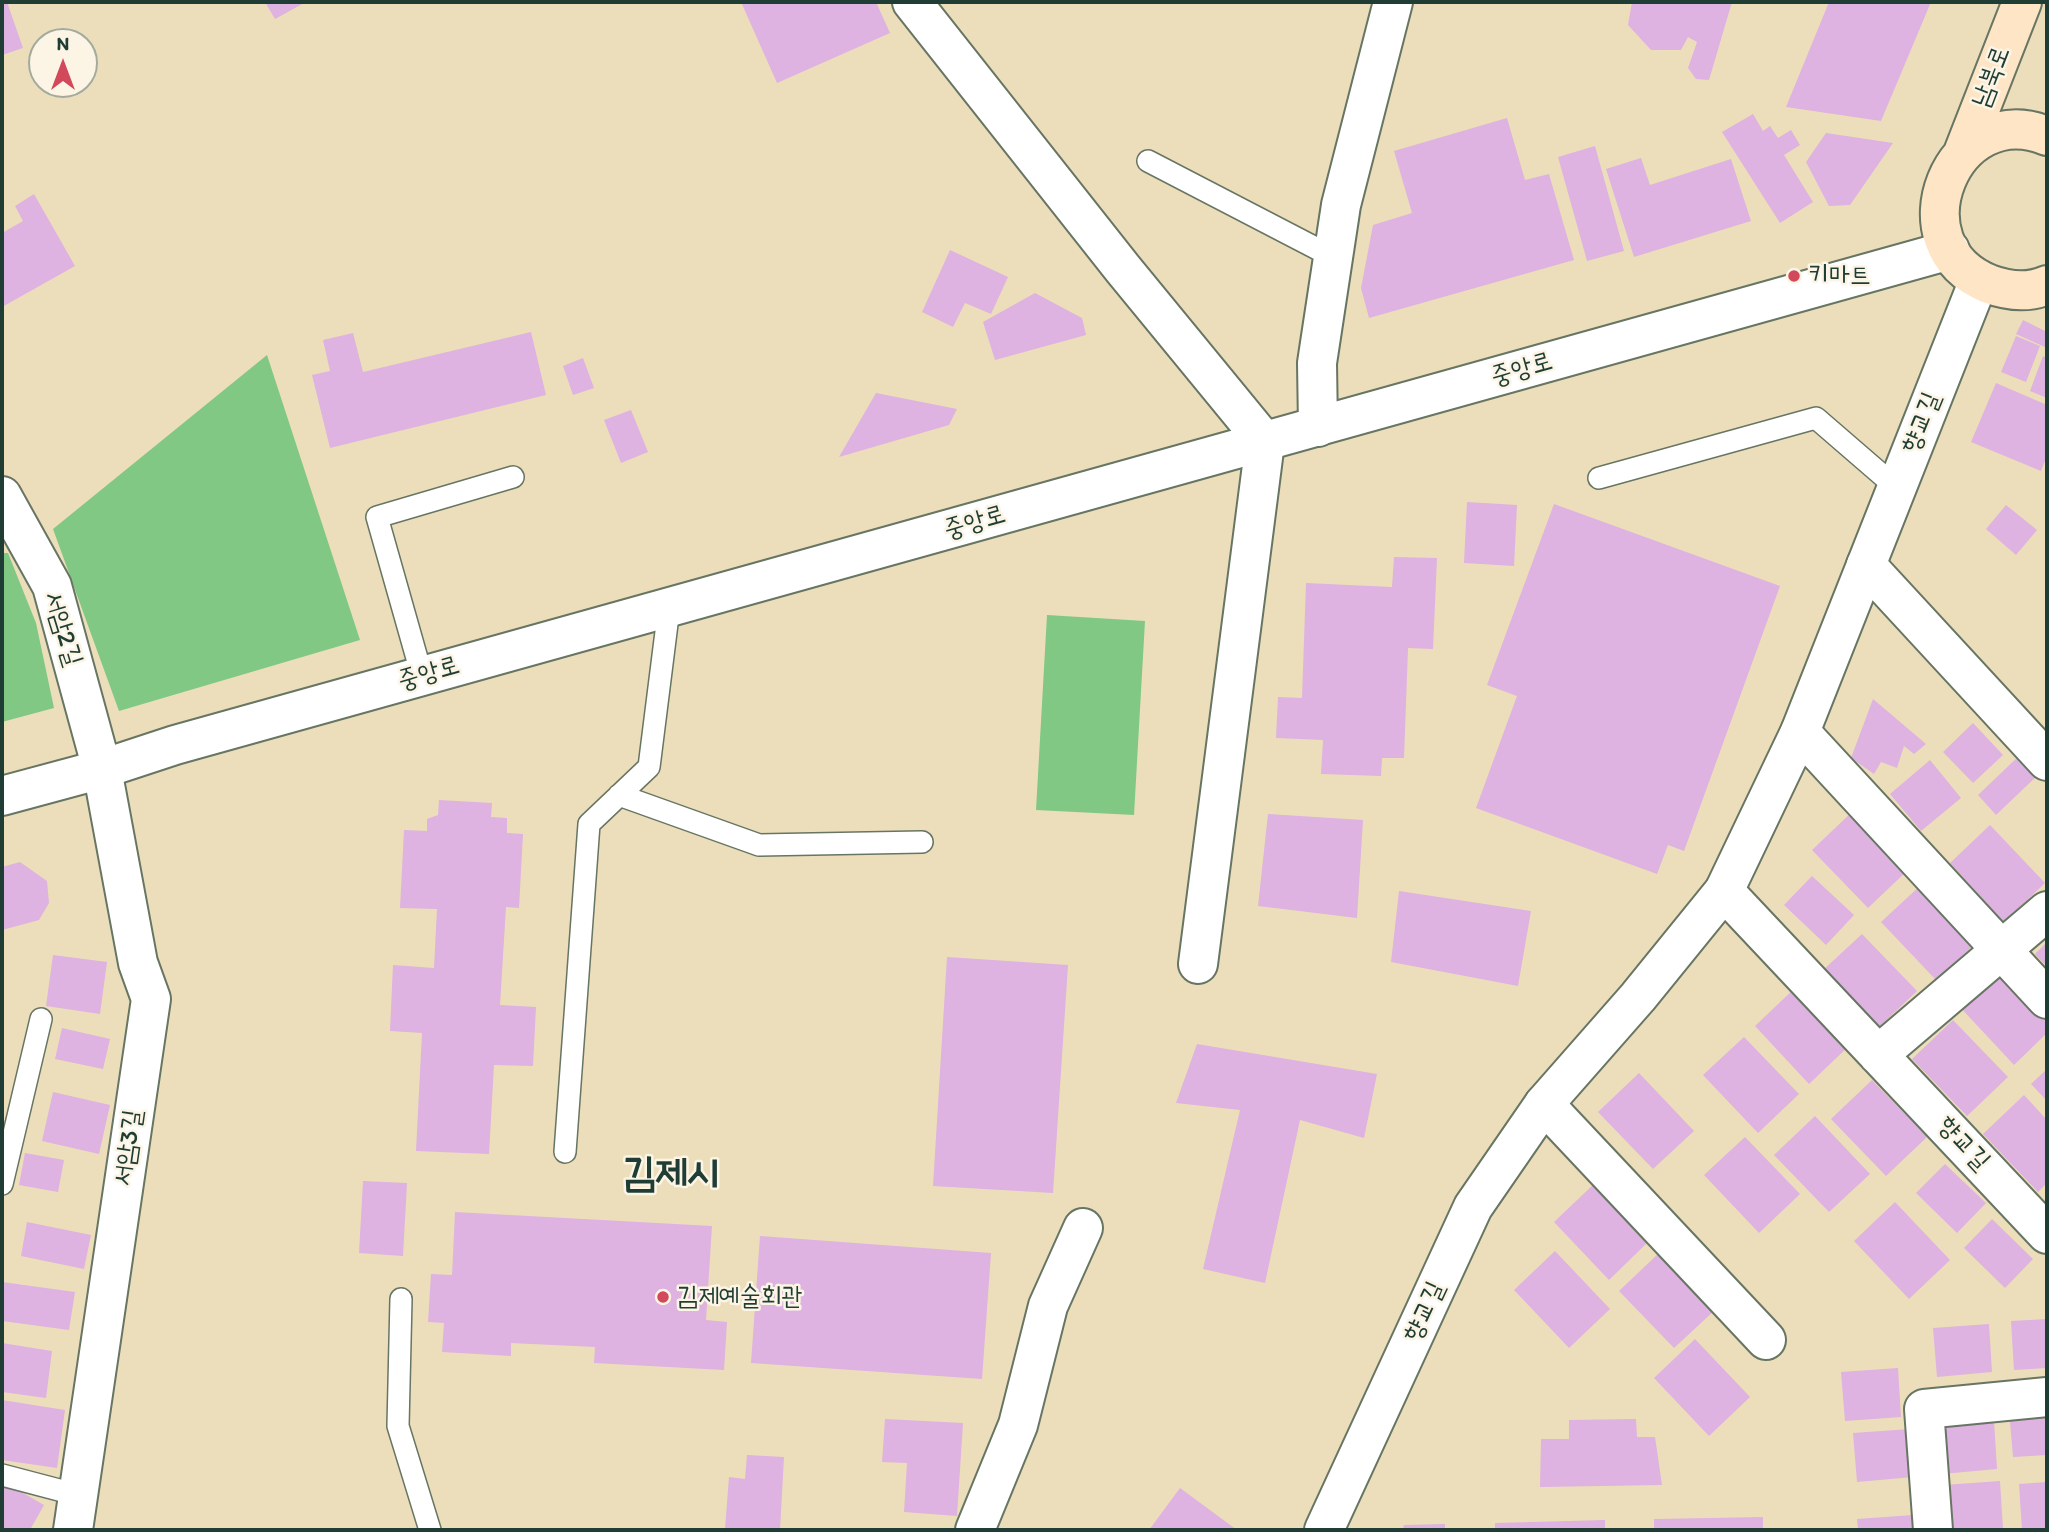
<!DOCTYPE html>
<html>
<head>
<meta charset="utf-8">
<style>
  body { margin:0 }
  #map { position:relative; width:2049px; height:1532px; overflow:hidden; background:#ecdeba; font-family:Itim,sans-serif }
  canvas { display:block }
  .frame { position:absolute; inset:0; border:4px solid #1f3d34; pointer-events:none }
  .north { position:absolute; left:28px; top:28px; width:70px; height:70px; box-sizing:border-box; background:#fcf5e5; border:2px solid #a4ab9e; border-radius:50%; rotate:0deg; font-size:19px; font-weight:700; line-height:28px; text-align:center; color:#1f3d34 }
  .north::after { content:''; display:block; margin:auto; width:24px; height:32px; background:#d1495b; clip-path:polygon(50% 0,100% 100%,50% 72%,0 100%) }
</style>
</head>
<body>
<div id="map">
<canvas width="2049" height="1532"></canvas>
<div class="frame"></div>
<div class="north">N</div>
</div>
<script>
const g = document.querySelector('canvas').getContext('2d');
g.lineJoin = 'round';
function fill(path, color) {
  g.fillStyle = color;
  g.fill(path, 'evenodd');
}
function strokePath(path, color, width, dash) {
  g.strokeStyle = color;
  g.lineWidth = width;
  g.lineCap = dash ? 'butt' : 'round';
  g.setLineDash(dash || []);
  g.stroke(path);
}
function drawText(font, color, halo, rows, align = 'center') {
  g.font = font + ' Itim,"Poor Story",sans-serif';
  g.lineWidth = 5;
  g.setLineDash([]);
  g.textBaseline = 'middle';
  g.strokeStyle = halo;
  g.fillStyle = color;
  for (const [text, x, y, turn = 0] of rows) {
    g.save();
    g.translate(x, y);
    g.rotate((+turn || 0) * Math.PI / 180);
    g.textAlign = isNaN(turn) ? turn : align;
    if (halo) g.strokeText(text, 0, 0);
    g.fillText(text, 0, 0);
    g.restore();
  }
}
fill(new Path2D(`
  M267,355L360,640L119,711L53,529Z
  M2,553H8L36,623L54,708L2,722Z
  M1047,615L1145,621L1134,815L1036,810Z`), '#80c884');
fill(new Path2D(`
  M2,2H7L23,48L2,55Z
  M265,2H306L275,19Z
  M741,2H876L890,33L777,83Z
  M1632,2H1732L1709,80L1696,79L1688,68L1697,42L1688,37L1681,50H1651L1628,25Z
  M1829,2H1931L1881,121L1786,107Z
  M1753,114L1763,131L1770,126L1778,138L1791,130L1800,145L1784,155L1813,202L1780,223L1722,132Z
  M1507,118L1525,180L1549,174L1574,260L1369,318L1361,288L1373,225L1412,213L1394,151Z
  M1826,133L1893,143L1850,205L1829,206L1806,162Z
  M1595,146L1624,251L1587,261L1558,157Z
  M1641,158L1650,185L1731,159L1751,221L1634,257L1606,169Z
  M34,194L75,266L2,307V233L23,221L15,206Z
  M950,250L1008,277L991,314L965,303L953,327L922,312Z
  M1035,293L1082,318L1086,335L995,360L983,322Z
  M2023,320L2047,332V348L2016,334Z
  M531,332L546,395L330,448L312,375L330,371L323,340L353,333L363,372Z
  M2016,336L2040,346L2026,382L2001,372Z
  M2043,356L2047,358V398L2030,391Z
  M583,358L594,388L573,395L563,366Z
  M1996,383L2047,405V456L2041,471L1971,442Z
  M876,393L957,409L949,425L839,457Z
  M631,410L648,452L621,463L604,420Z
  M1467,502L1517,505L1514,566L1464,563Z
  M1554,504L1780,586L1684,851L1668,845L1657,874L1476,808L1517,696L1487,685Z
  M2006,505L2037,530L2016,555L1986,529Z
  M1394,557L1437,558L1433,649L1408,648L1404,758H1382L1381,776L1321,774L1323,740L1276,738L1278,697L1302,698L1306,583L1392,587Z
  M1873,699L1926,744L1914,754L1904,746L1897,768L1881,762L1874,774L1851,758Z
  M1973,723L2003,755L1973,783L1943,752Z
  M2021,754L2039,774L1996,815L1978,795Z
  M1930,760L1961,798L1921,831L1890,794Z
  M439,800L492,803L491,817L507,818V833L523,834L519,908L506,907L500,1005L536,1007L533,1066L494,1065L489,1154L416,1151L422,1033L390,1031L393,965L434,968L437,909L400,908L404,830L427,831V819L438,815Z
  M1853,811L1909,869L1868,908L1812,850Z
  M1268,814L1363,820L1357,918L1258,906Z
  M1990,825L2045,883L2004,922L1950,863Z
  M20,862L47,881L49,903L39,920L2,930V867Z
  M1812,876L1854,915L1826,945L1784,905Z
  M1922,884L1977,942L1936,980L1881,922Z
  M1399,891L1531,911L1518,986L1391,962Z
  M1862,934L1917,991L1876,1030L1821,972Z
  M2047,942V967L2035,954Z
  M53,955L107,962L100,1014L46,1006Z
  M947,957L1068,965L1053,1193L933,1186Z
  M2000,968L2047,1018V1033L2014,1065L1959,1006Z
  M1795,988L1850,1045L1809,1084L1755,1026Z
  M1953,1020L2008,1077L1967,1116L1912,1059Z
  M62,1028L110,1039L103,1069L55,1059Z
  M1744,1037L1799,1094L1758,1133L1703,1075Z
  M1197,1044L1377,1074L1364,1138L1300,1120L1265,1283L1203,1269L1240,1110L1176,1103Z
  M2047,1069V1101L2031,1084Z
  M1639,1073L1694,1131L1653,1169L1598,1112Z
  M1872,1080L1927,1137L1886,1176L1831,1119Z
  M53,1092L110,1105L99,1154L42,1141Z
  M2024,1095L2047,1120V1183L2038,1192L1983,1134Z
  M1815,1116L1870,1174L1829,1212L1774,1155Z
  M1745,1137L1800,1194L1759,1233L1704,1175Z
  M25,1153L64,1160L58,1192L19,1185Z
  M1945,1164L1986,1203L1957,1233L1916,1193Z
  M363,1181L407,1183L403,1256L359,1253Z
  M1595,1183L1649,1241L1609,1280L1554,1222Z
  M1895,1202L1950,1260L1909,1299L1854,1241Z
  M455,1212L712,1226L706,1320L727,1322L724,1370L594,1363L595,1347L511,1343V1356L442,1352L444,1323L428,1322L431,1274L452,1275Z
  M1992,1219L2033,1259L2005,1288L1964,1248Z
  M27,1222L91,1235L84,1269L21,1256Z
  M760,1236L991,1253L982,1379L751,1363Z
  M1555,1251L1610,1309L1569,1348L1514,1290Z
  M1660,1252L1715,1310L1674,1348L1619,1291Z
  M2,1282L75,1292L69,1330L2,1321Z
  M2047,1319V1368L2014,1370L2011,1321Z
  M1989,1324L1992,1372L1937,1377L1933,1328Z
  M1695,1339L1750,1397L1709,1436L1654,1378Z
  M2,1343L52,1351L46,1398L2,1392Z
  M1898,1368L1901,1417L1845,1421L1841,1372Z
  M2,1400L65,1410L57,1468L2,1460Z
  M2047,1406V1455L2013,1457L2009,1409Z
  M885,1419L963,1423L957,1516L904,1512L907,1463L882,1462Z
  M1636,1419L1637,1437H1655L1662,1485L1540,1487L1541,1439H1569V1420Z
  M1994,1421L1997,1469L1942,1474L1938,1425Z
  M1910,1429L1913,1477L1857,1482L1853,1433Z
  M747,1455L784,1457L780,1530L725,1529L729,1477L745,1479Z
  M2,1481L44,1505L30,1530H2Z
  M2000,1481L2003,1529L1947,1530L1944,1485Z
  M2047,1482V1530H2022L2019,1484Z
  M1180,1488L1237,1530H1149Z
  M1913,1515L1914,1530H1858L1857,1519Z
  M1763,1517V1530H1654V1519Z
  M1605,1520V1530H1495V1523Z
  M1445,1524V1530H1403L1404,1525Z`), '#deb2e1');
const service = new Path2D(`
  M1148,161L1333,257
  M1599,478L1816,418L1897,488
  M422,676L377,517L513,477
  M619,795L759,845L922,842
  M565,1152L589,824L649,767L669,608
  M2,1184L41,1019
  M401,1299L398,1426L430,1530
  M2,1475L78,1495`);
const minor = new Path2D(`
  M912,2L1123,269L1265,442L1198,964
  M1318,427L1317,363L1341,205L1393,2
  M2,496L52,586L102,769L138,963L151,999L73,1530
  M1866,565L2047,761
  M1800,732L2047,999
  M1724,891L2047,1234
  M1878,1055L2047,911
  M1544,1104L1766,1340
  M975,1530L1018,1425L1048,1306L1083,1228
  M1933,1530L1924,1409L2047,1397`);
const tertiary = new Path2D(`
  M2,796L102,769L175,745L1950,250
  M1324,1530L1473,1207L1544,1104L1638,997L1724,891L1800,732L1979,280`);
const secondary = new Path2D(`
  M2047,136C1953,97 1892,245 1989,284C2008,291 2029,293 2047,285
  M1963,153L2022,2`);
strokePath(service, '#677563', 24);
strokePath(minor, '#677563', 42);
strokePath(tertiary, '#677563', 42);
strokePath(secondary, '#677563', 42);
strokePath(service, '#fff', 21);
strokePath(minor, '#fff', 38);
strokePath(tertiary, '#fff', 38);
strokePath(secondary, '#fde5c5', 38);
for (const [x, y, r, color] of [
  [1794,276,7,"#d1495b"],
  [663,1297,7,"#d1495b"]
]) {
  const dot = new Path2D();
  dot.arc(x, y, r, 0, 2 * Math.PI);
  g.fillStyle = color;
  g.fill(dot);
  strokePath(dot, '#fcf5e5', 2.5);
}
drawText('26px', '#1f3d34', '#fcf5e5', [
  ["남북로",1992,77,-69],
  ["중앙로",1522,370,-16],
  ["향교길",1922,423,-68],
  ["중앙로",975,523,-16],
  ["서암2길",62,629,73],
  ["중앙로",429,674,-16],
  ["향교길",1963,1144,47],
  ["서암3길",129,1148,-82],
  ["향교길",1425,1312,-65]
]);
drawText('26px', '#1f3d34', '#fcf5e5', [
  ["키마트",1808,276],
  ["김제예술회관",677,1297]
], 'left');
drawText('bold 40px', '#1f3d34', '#fcf5e5', [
  ["김제시",671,1175]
]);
</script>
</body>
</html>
